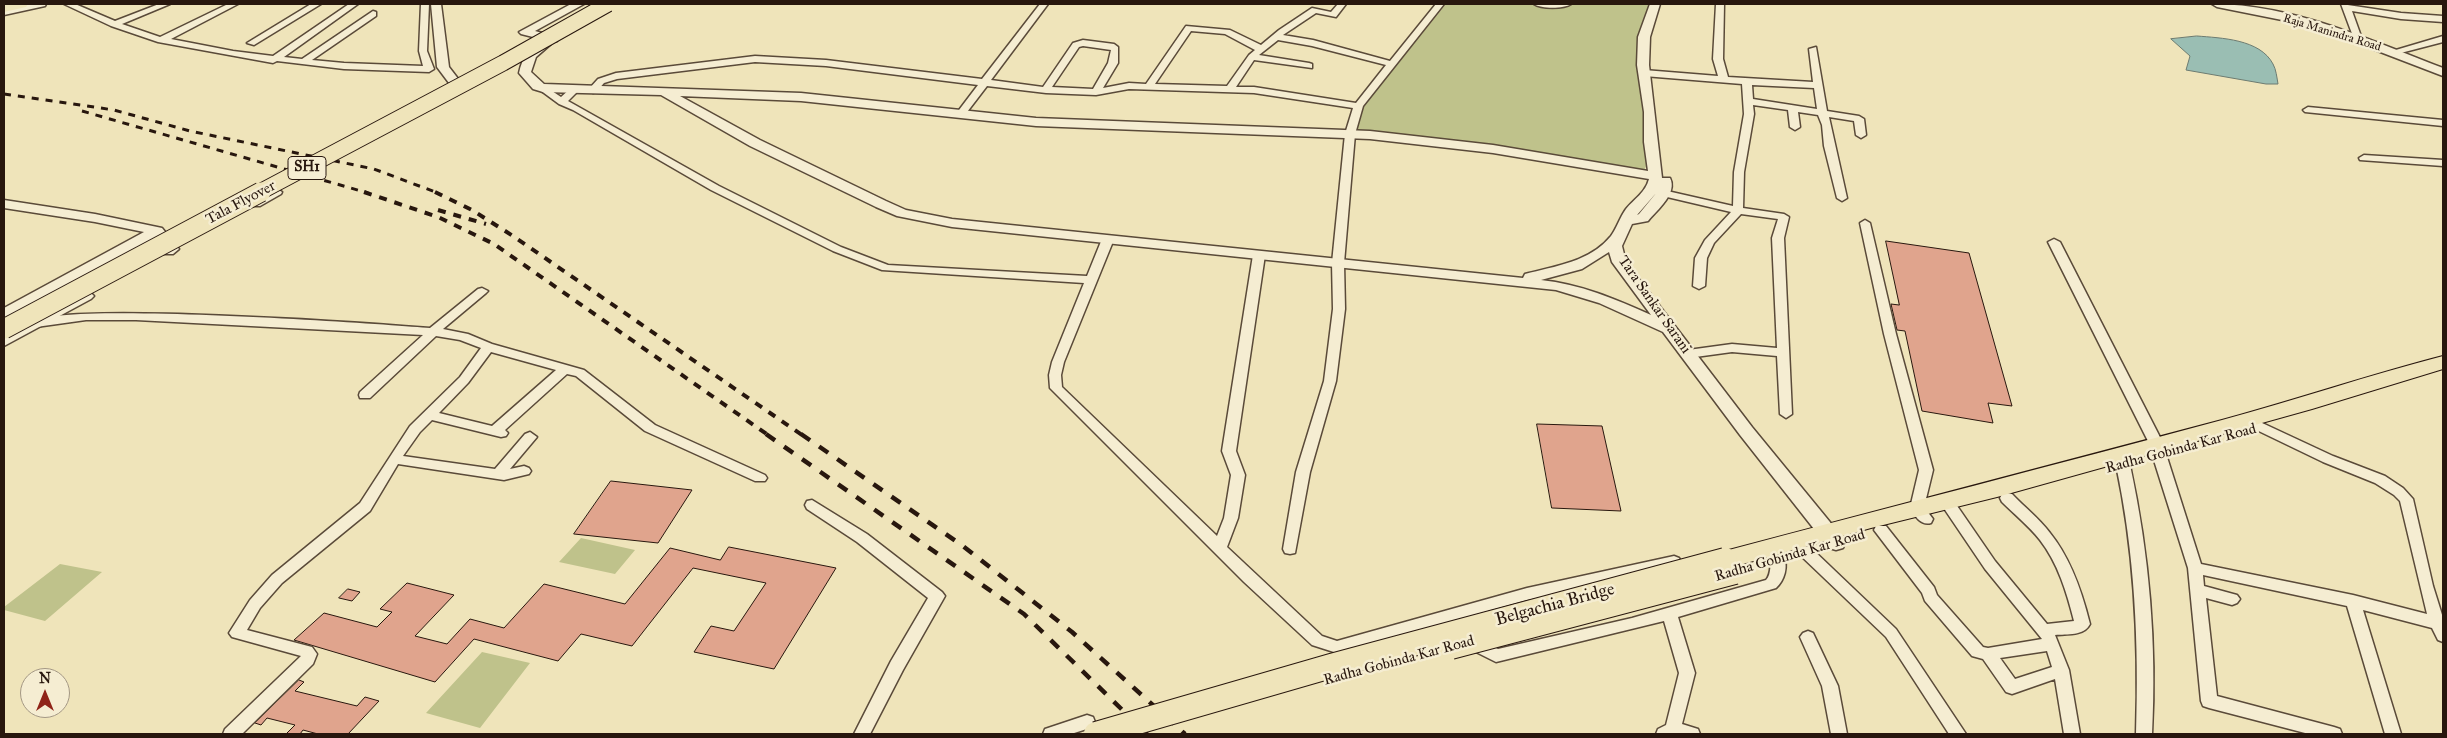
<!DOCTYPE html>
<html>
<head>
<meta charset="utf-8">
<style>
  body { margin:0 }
  #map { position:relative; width:2447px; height:738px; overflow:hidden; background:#efe4ba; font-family:"IM FELL Great Primer",serif }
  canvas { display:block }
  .frame { position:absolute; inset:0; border:5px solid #28170e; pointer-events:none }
  .north { position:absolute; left:20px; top:668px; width:50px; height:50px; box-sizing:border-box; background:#f5edd2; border:1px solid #a39784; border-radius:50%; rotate:0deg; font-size:14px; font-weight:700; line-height:20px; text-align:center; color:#28170e }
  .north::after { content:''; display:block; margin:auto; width:18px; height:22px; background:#8f2418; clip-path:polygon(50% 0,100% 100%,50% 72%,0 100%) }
</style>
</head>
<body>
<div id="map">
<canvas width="2447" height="738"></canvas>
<div class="frame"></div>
<div class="north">N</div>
</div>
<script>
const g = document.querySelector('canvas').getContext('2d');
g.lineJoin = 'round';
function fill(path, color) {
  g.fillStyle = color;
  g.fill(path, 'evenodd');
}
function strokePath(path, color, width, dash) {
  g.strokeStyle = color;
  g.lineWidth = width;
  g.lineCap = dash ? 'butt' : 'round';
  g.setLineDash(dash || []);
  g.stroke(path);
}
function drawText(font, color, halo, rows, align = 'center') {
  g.font = font + ' "IM FELL Great Primer",serif';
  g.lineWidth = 5;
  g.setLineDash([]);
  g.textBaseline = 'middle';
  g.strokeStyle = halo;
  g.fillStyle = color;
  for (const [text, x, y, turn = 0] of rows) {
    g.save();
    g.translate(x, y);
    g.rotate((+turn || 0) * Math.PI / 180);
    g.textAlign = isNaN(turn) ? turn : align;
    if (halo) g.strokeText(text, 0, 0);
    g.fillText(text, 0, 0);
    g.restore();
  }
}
fill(new Path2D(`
  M1446,4H1655L1644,20L1643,130L1647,151V165L1644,170L1542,153L1356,130L1363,107Z
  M581,538L635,550L615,574L559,562Z
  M60,564L102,572L45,621L4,610V607Z
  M482,652L530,663L480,728L426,713Z`), '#bfc28b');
const water = new Path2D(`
  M2197,36C2221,38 2260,39 2273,64C2276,69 2277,78 2278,84H2266L2186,70L2190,56L2171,39Z`);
fill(water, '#9abeb3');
strokePath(water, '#6c7b71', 1);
const building = new Path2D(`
  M1886,241L1969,253L2012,406L1988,403L1993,423L1922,411L1905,331L1897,330L1891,304L1899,305Z
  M1537,424L1602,426L1621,511L1552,508Z
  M611,481L692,490L658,543L574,534Z
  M729,547L836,568L774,669L694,652L711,626L734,631L766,583L693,568L632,646L581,634L558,661L474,639L435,682L294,640L324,613L377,627L392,612L380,609L407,583L454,595L415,636L447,644L470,619L504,628L544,584L625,604L670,548L720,560Z
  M348,589L360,592L352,601L339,598Z
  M299,680L304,682L295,691L357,706L365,697L379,701L348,734H318L303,730L300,734H286L295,725L267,718L261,725L255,723Z`);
fill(building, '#e0a48d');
strokePath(building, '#28170e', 1);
const minor = new Path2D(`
  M64,4H75L115,21L159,4H170L122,24L160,37L228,4H238L171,39L233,51L273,56L349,4H358L284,57L302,59L373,11L376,12V16L312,60L344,63L423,66L419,51L421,4H429L427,51L434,69L429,72L344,69L277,61L273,63L158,42L111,26Z
  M311,4H321L254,45L247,43Z
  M1040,4H1048L991,80L1043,87L1073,43L1083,40L1114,44L1118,47V63L1103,88L1129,83L1146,84L1186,26L1230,30L1261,45L1279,30L1312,8L1331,12L1338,4H1346L1336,17L1316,13L1283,35L1313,40L1390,61L1436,4H1444L1363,106L1355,134L1344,263L1345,309L1336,381L1310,472L1295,553L1290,554L1285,553L1283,549L1296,472L1324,381L1333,309L1332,263L1345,134L1353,108L1254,93L1129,89L1096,95L1046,93L987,86L964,116L961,117L956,114L978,85L826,66L755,62L617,79L604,83L596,92L593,93L588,90L598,79L616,73L755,56L826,60L982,79ZM1191,31L1225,34L1255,50L1249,55L1227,86L1155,84ZM1278,40L1312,46L1386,65L1356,103L1254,87H1236L1254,60L1312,68V64L1309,63L1259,55ZM1083,46L1111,50L1108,63L1093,89L1052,87L1079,47Z
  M1534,4H1571C1564,9 1541,9 1534,4Z
  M1716,4H1724L1723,59L1728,77L1813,82L1809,49L1816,47L1827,111L1859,116L1864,119L1866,135L1861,138L1856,135L1854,121L1829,117L1847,198L1842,201L1837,198L1824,146L1822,125L1818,115L1798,112L1800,127L1795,130L1790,127L1788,110L1753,105L1754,114L1744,172L1743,208L1784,214L1789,217L1784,238L1792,414L1786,418L1780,414L1777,356L1732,352L1688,358L1682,354L1688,350L1732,344L1777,348L1772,238L1778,219L1741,214L1714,243L1707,258L1705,286L1699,289L1693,286L1695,258L1705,240L1731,212L1650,193L1649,191L1654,188L1733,206L1734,172L1744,114L1742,84L1644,76L1639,73L1644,70L1718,76L1713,59ZM1752,85L1814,88L1817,109L1753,99Z
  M2341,4L2401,13L2443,16V22L2401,19L2352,11L2362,39L2358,42L2354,39Z
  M2443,36V42L2393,55L2389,52Z
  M543,85L561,97L571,88H577V92L568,101L719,186L841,247L888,265L1087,276L1102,239L1108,236L1112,237L1114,239L1064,362L1061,375L1062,387L1217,536L1224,518L1231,475L1222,451L1253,255L1255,253H1263L1265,255L1236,451L1245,475L1238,518L1227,547L1322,636L1337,641L1527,588L1674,556L1679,558L1681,562L1679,566L1674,568L1527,600L1337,653L1312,645L1244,582L1050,388L1049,375L1052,362L1084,283L882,270L833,251L711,190L573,110L559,104L540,90L538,88Z
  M2308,107L2443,120V126L2305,112L2303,110Z
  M2364,155L2443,160V166L2360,160L2359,158Z
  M277,189L282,192L281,194L260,206H252L251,204Z
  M1865,220L1870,223L1896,334L1933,470L1924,507L1933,519L1931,523C1921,526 1915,516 1910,508L1919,470L1884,334L1860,223Z
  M2054,239L2060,242L2164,445L2162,448H2152L2150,445L2048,242Z
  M482,288L488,291L486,293L443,329L468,334L492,344L584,370L655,425L765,475L767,478L765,481H755L645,431L576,376L567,374L505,430L508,433L506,436L501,437L432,420L420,432L403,456L495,469L525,434L530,432L537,437L510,469L524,466L529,468L531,471L529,474L504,480L398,464L370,511L282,583L260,608L247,630L312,647L317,654L313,664L242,734H223L225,729L301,656L232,637L229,633L250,600L272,575L360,503L410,426L460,377L481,348L460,340L436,336L370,398H360L359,395L360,392L423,335L136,320H86L36,327L30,323C49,300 382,324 430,328L478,289ZM491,352L556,370L492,426L439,413L468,383Z
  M2245,415L2333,456L2385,476L2403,488L2413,499L2433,586L2443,618V642L2438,640L2432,628L2363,610L2401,734H2385L2347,606L2203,575L2204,586L2237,595L2240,599L2237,603L2232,605L2206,598L2217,696L2334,727L2340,729L2342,734H2309L2209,708L2203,706L2201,701L2188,568L2152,454L2154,451H2164L2166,454L2201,564L2353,595L2427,614L2400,501L2394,495L2375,483L2323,462L2240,422L2238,419Z
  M2123,460L2128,462L2130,465C2149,553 2157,644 2152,734H2136C2139,643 2135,554 2116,465L2118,462Z
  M2007,493L2012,494C2024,507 2039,518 2050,533C2071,559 2082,592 2090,624C2084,636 2067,634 2055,635L2069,670L2080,734H2064L2055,679L2012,694L2006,692L1983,659L1972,656L1925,601L1922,593L1874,530L1876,526H1886L1934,587L1937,595L1983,647L1988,648L2042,639L1985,569L1939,501L1941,497H1951L1995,561L2047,624L2074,621C2067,593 2058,563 2040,540C2029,526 2014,514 2002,502L2000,498L2002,494ZM2047,651L2052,667L2015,679L2000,658Z
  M812,500L867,534L942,592L945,596L903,670L870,734H854L891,661L928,598L857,542L807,509L805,505L807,501Z
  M1805,546L1810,547L1896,629L1966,734H1949L1886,637L1800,555L1798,551L1800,547Z
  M1778,555L1783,556C1789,566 1784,581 1776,588L1678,617L1695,673L1682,724L1698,729L1700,734H1656L1658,729L1666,725L1679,673L1664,621L1496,662L1476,652L1469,637L1472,633L1477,631L1482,633L1488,644L1498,649L1632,618L1766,580C1772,574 1769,563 1773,556Z
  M1808,631L1813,633L1838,686L1847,734H1831L1822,686L1800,637L1803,633Z
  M1087,715L1093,717L1095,722L1093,727L1071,734H1043L1045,729Z`);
const tertiary = new Path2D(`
  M27,4H46L45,6L4,15V9Z
  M431,4H441L449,67L459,80L457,83H449L437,67Z
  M571,4H584L535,31L557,37V41L553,42L521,34L519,32Z
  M1650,4H1660L1650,37L1649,65L1662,178H1670C1678,193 1657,210 1648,221L1632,224L1622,246L1626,262L1752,427L1843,538L1845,543L1843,548L1836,550L1829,548L1740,435L1663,332L1599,303L1556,290L952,227L897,216L876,207L750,146L661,95L543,92L533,89L519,73C522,58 530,45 545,41L551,44L536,57L531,72L544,84L801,93L1036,118L1370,131L1493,145L1648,171L1644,142V112L1637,65L1638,37ZM680,96L801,101L1036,126L1370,139L1493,153L1649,179C1646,192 1634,199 1626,209C1620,217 1617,228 1611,236C1590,262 1555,266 1525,274L1523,278L952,219L906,210L886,201L760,140ZM1657,192L1639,214L1637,215ZM1609,252L1612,262L1651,315C1615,299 1580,284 1541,280L1582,269Z
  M2212,4C2292,4 2370,40 2443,68V76L2336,35L2292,22L2217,7Z
  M4,200L95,214L162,228L179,249L173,254H163L161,251L163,248L155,238L4,319V308L144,232L95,222L4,208Z
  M86,291L91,293L94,296L91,299L4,346V335Z`);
const primary = new Path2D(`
  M4,4H28L26,7L4,12Z
  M2443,356V369L2312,409L1997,497L1871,528L1725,569L1717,566L1713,560L1717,554L1725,551C1890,507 2056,465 2222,420C2296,400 2369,375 2443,356Z`);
strokePath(minor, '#5a4a39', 3);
strokePath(tertiary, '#5a4a39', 3);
strokePath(primary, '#28170e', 2);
fill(minor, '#f5edd2');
fill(tertiary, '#f5edd2');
fill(primary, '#efe4ba');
strokePath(new Path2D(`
  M4,94L114,110L190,131L374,169L438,193
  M82,111L368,193`), '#28170e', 3, [7, 7]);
strokePath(new Path2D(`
  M364,192L438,217L494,244L768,435
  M435,192L472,210L513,236L802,435
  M438,210L486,224`), '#28170e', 4, [8, 8]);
strokePath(new Path2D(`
  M766,434L1024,614L1147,734
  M801,434L963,546L1072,632L1185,734`), '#28170e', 4.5, [11, 11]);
const primaryBridgeFar2 = new Path2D(`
  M258,193L503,63L608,4`);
const primaryBridgeFar1 = new Path2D(`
  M4,329L261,192`);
const primaryBridge = new Path2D(`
  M1451,647L1735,572
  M1096,734L1331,666L1725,560`);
strokePath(primaryBridgeFar2, '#28170e', 17, []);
strokePath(primaryBridgeFar1, '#28170e', 21, []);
strokePath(primaryBridge, '#28170e', 26, []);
strokePath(primaryBridgeFar2, '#efe4ba', 15);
strokePath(primaryBridgeFar1, '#efe4ba', 19);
strokePath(primaryBridge, '#efe4ba', 24);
drawText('12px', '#28170e', '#f5edd2', [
  ["Raja Manindra Road",2332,33,17]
]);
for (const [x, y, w] of [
  [307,168,38]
]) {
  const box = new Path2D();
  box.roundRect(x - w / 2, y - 11.5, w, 23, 4);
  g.fillStyle = '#f5edd2';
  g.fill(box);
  strokePath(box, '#28170e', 1);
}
drawText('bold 14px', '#28170e', null, [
  ["SH1",307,168]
]);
drawText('15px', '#28170e', '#f5edd2', [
  ["Tala Flyover",241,203,-28],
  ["Tara Sankar Sarani",1654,305,55],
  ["Radha Gobinda Kar Road",2181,449,-15],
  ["Radha Gobinda Kar Road",1790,556,-16],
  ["Radha Gobinda Kar Road",1399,661,-15]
]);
drawText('18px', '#28170e', '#f5edd2', [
  ["Belgachia Bridge",1555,605,-15]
]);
</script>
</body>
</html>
